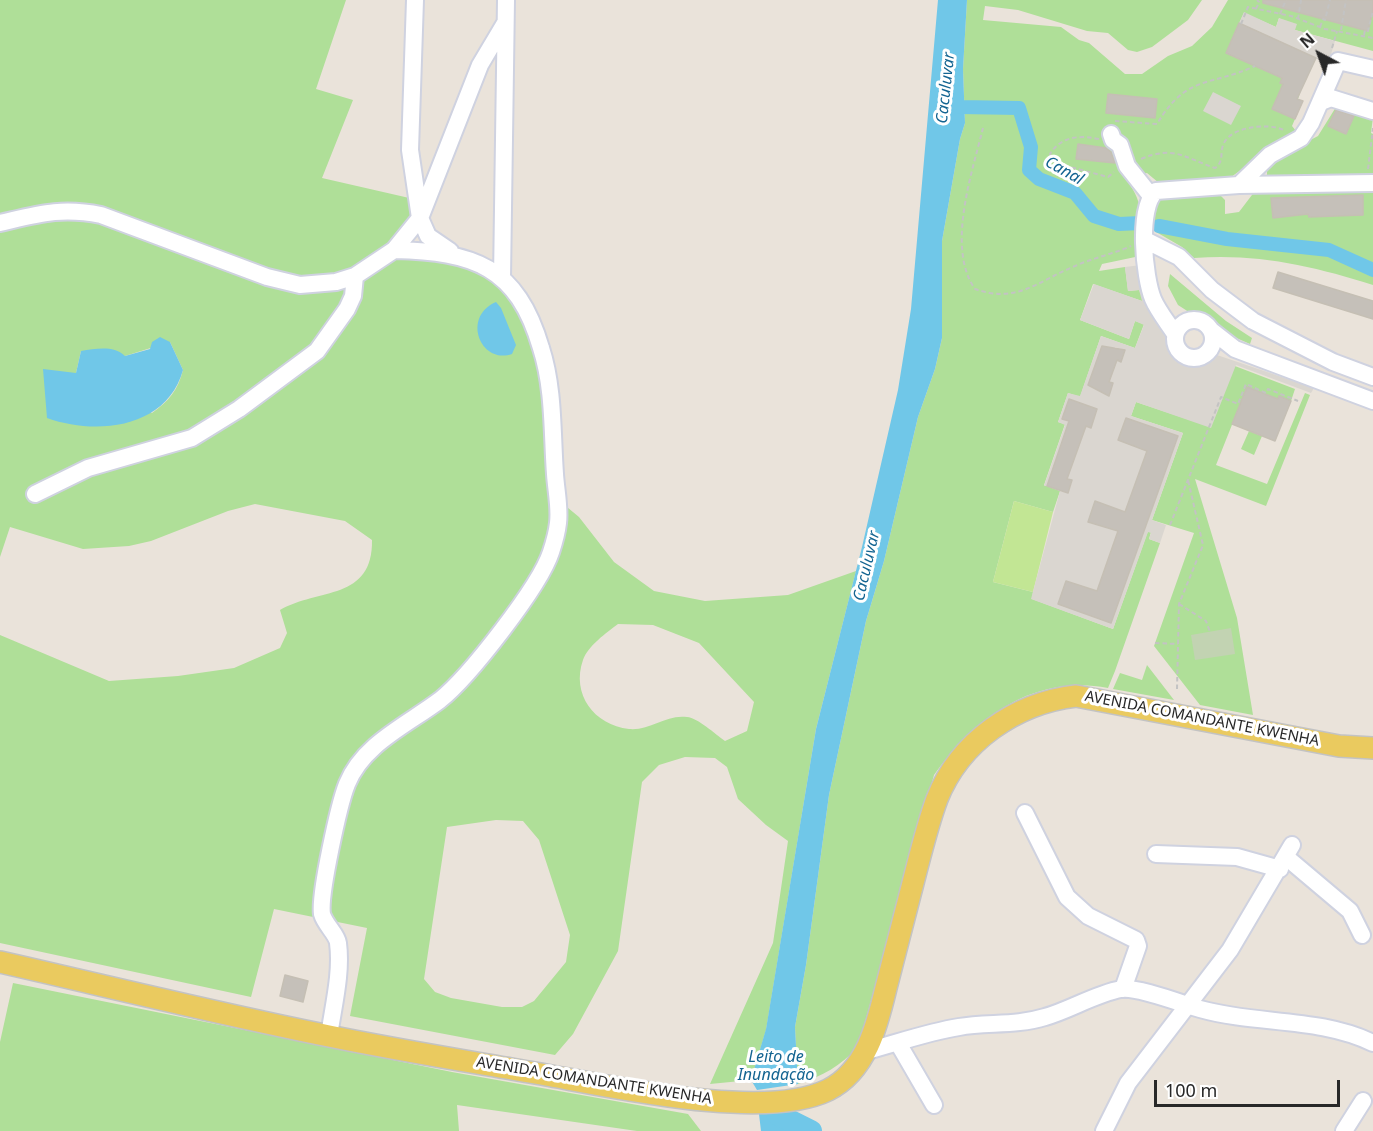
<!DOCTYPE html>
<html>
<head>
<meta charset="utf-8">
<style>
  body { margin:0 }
  #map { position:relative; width:1373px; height:1131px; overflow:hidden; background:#eae3da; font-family:"Noto Sans",sans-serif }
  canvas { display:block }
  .north { position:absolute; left:1289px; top:24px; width:60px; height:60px; -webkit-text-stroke:4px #fff; paint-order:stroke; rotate:319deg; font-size:16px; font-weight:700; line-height:24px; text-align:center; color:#282828 }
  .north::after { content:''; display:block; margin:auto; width:21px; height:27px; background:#282828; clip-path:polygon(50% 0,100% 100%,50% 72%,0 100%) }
  .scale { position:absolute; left:1154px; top:1080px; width:186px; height:27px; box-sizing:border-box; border:3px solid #282828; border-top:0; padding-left:8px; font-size:18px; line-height:21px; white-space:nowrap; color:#282828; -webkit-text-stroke:4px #fff; paint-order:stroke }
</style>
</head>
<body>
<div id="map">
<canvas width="1373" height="1131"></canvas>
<div class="north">N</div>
<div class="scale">100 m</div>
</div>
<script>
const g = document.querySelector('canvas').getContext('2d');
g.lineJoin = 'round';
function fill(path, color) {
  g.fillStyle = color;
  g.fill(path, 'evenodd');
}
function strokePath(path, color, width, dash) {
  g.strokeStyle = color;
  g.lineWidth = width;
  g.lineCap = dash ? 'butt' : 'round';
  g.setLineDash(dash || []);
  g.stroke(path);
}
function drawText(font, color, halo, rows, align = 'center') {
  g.font = font + ' "Noto Sans",sans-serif';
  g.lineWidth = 6;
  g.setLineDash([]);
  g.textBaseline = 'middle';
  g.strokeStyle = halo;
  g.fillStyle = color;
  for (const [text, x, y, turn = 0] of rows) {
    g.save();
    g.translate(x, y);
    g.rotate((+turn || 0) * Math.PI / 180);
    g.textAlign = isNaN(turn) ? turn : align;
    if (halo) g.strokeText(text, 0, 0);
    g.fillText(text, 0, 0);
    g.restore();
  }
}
fill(new Path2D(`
  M0,0H346L316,89L353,100L322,178L418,200L420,218L394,249L487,267L535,325L556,498L579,517L614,562L654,591L705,601L788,595L856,571L816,729L766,1030L751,1080L710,1084L773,943L788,841L766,825L738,799L727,767L715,758L685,757L659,765L642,782L618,951L573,1034L555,1055L350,1016L367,928L274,909L251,997L0,943V635L109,681L178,676L234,668L280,648L287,633L280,610C318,588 373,601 372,540L345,521L255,504L228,511L151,541L129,546L83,549L10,527L0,557ZM170,342L183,370C178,390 169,401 152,413L54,369L63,373H76L81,351L125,356ZM618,624L653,625L699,643L754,702L747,731L725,741C715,734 698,718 687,717C666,714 650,731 629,729C594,725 571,694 583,660C588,646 606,633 618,624ZM496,820L523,821L539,840L570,935L566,962L534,1001L522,1007H502L451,998L435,992L424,979L447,827Z
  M967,0H1202L1188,20L1152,47L1137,52L1128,50L1108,33L1087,31L1018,10L985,6L983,20L1061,27L1079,40L1089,43L1125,74H1142L1168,56L1192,46L1212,27L1228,0H1373V51L1295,30L1279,18L1276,27L1244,13L1226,53L1282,78L1280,83L1300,93L1298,99L1280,91L1273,109L1295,119L1292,126L1296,131L1231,177L1216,181L1159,183L1147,173L1139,175L1130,185C1146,208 1141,229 1140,256L1102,264L1099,271L1125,267L1128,291L1139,290L1149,310L1146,317L1138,314L1142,301L1093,284L1080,320L1129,339L1135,321L1144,324L1135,348L1101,336L1080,397L1068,393L1058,422L1065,424L1044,485L1060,491L1053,512L1014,501L993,582L1033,592L1032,599L1113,629L1148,531L1151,532L1149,539L1160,543L1115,671L1108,688C1034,674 976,717 934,775L858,1047C840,1066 823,1076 798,1084L795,1027L806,965L829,795L866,621L884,561L918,417L935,369L942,338V241L960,139L965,123L963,69Z
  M1336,107L1373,117L1371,133L1373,134V178L1267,180V167L1270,161L1318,136Z
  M1373,188V285C1314,266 1256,253 1194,258L1182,247L1151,229L1157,203L1161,197L1220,195L1225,200V214L1239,212L1255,191Z
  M1170,274L1226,321L1252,338L1250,344L1216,329L1206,318L1195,316L1178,305L1168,286Z
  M1214,358L1295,389L1291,401L1279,396L1269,422L1247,387L1216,465L1267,484L1305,393L1310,395L1266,506L1195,479L1237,618L1253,715L1200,705L1154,646L1194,533L1152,520L1183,433L1131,416L1136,402L1211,427Z
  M1249,431L1262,436L1254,455L1241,449Z
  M1147,665L1174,700L1113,689L1120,673L1142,680Z
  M13,983L452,1072L688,1114L701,1131H637L457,1105L459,1131H0V1042Z`), '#afdf98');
fill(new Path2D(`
  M1231,628L1235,654L1195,660L1191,635Z`), '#c2d3b2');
fill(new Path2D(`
  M1014,501L1053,512L1033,592L993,582Z`), '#c2e694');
fill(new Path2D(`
  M1244,12L1276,27L1279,18L1297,24L1295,30L1335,41L1328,64L1239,23Z
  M1213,92L1241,106L1231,125L1203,111Z
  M1141,265L1170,332L1174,350L1183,359L1194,361L1217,355L1314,388L1311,393L1236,365L1211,428L1136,402L1131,416L1183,433L1152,520L1166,525L1160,543L1149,539L1151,533L1148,532L1113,629L1031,599L1060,491L1068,493L1072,481L1067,479L1086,426L1091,427L1097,409L1069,399L1062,419L1069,421L1047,486H1044L1065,425L1058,422L1068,393L1080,396L1101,336L1135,348L1144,325L1135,321L1129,339L1080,320L1094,284L1142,301L1139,290L1128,291L1125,267ZM1115,347L1124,350L1121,361L1117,360L1109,382L1113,383L1109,395L1089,385ZM1126,418L1178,437L1111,623L1058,604L1066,581L1097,591L1118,531L1090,523L1097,502L1125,512L1147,451L1118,440Z`), '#dad6d0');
fill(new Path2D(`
  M938,0H967L963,69L965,123L960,139L942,241V338L935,369L918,417L884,561L866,621L829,795L806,965L795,1027L798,1084L757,1090L751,1080L766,1029L816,729L862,547L898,390L911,309Z
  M496,302L501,308L516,345L512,354C481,365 461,317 496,302Z
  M160,337L170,342L183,370C167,428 97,436 47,418L43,369L76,373L81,351C96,349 113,345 125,356L150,349L152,342Z
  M792,1111L801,1117L802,1131H761L759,1114Z`), '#70c7e8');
strokePath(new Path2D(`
  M949,99L960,107L1019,108L1031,147L1029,170L1039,179L1075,193L1094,216L1119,224L1141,223
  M1159,226L1227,239L1329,250L1373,270`), '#70c7e8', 14);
strokePath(new Path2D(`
  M777,1114L811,1131`), '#70c7e8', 22);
const building = new Path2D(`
  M1263,0H1373V10L1368,31L1263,3Z
  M1239,23L1316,58L1297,99L1303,101L1295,119L1272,109L1283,84L1280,83L1282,78L1226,53Z
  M1108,94L1157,99L1155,118L1106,113Z
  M1336,110L1354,116L1346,134L1328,126Z
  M1078,144L1106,148L1111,152L1115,163L1076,159Z
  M1363,195V215L1309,217L1308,214L1273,218L1271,198Z
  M1278,272L1373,301V319L1273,288Z
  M1102,346L1125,350L1121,362L1117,360L1109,382L1113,383L1109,396L1088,385Z
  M1247,387L1278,399L1279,396L1291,401L1275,441L1232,424Z
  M1069,399L1097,409L1091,428L1086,426L1067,479L1072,480L1068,493L1047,486L1069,421L1062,419Z
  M1126,418L1178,436L1111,623L1058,604L1066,581L1097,591L1118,531L1088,522L1095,501L1125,512L1147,451L1118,440Z
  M285,975L308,981L303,1002L280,996Z`);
fill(building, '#c5c0b9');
strokePath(building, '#c5bfb4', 1.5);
const minor = new Path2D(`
  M415,0L410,150L420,218L428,236L450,251
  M1321,102L1331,98L1373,111
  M1111,134L1113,140L1120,145L1127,166L1151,196
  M1239,185L1270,155L1301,138L1311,123L1338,61L1373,69
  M0,223C39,214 61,207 101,215L267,277L300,285L336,282L355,276L394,250L420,218L480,65L505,23
  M1145,240L1179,257L1212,290L1253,321L1333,362L1373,377
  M502,278L506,0
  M1175 339a19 19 0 1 1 38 0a19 19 0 1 1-38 0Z
  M1212,331L1235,349L1373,401
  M1175,334C1168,323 1158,311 1153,299C1144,277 1137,207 1156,191L1239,185L1373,183
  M35,494L88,468L192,438L239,409L317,351L347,309L353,296L355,276
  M1025,813L1067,897L1088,916L1136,940L1138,946L1123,989
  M1156,854L1237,857L1280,869
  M1286,857L1350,911L1362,935
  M329,1036C333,1007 342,973 338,943C337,934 325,925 322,914C319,895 339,804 347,784C363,744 407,725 440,700C469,677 540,586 551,552C554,543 557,532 558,523C560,508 556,490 555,474C552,433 554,388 541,348C517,266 474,252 394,250
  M898,1043L934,1105
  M867,1051C897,1043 928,1032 959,1027C987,1022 1016,1026 1045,1017C1070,1010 1095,994 1121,989C1136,986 1183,1004 1200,1009C1257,1025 1319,1017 1373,1043
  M1104,1131L1128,1083L1230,950L1292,845
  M1344,1131L1363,1101`);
const major = new Path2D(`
  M0,962C110,987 219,1014 329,1036C397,1050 466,1061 535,1073C606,1085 763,1122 828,1090C866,1071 877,1026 886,988C895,953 904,918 913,883C920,856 927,826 937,799C960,741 1016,703 1076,696L1339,746L1373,748`);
strokePath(minor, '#cfd2e0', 20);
strokePath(major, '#c3c3c3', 24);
strokePath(new Path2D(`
  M1256,9L1259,2L1257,0
  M1280,14L1286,0
  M1298,19L1301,0
  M1241,24L1248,7L1291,16L1325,29L1373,38
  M1320,27L1323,19L1325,20L1330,0
  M1341,30L1346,0
  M1364,35L1365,30L1368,31L1373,10
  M1332,48L1337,31
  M1115,121L1157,124C1187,74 1209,87 1255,66
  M983,128C972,173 946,248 975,289C1017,304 1038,281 1075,266C1093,258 1113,254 1131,246
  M1099,139C1080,135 1061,136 1050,154L1055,163L1108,177L1114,172
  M1141,159C1174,145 1185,158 1215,168C1225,161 1219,152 1224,143C1232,126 1269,123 1284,130
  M1368,169L1373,128
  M1170,525L1221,397L1238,404L1246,384L1266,393L1268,389L1298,401
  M1179,604L1206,621L1210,632
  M1155,643L1178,644
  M1177,689L1179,604L1203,545L1188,480`), '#c3c3c3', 2, [4.5, 3]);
strokePath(minor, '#fff', 16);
strokePath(major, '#eaca5f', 21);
drawText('15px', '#282828', '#fff', [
  ["AVENIDA COMANDANTE KWENHA",1202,719,11],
  ["AVENIDA COMANDANTE KWENHA",594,1081,9]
]);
drawText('italic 16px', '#136491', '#fff', [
  ["Caculuvar",946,88,-84],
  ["Canal",1064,171,29],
  ["Caculuvar",867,566,-77],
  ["Leito de",776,1057],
  ["Inundação",776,1075]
]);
</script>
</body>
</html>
